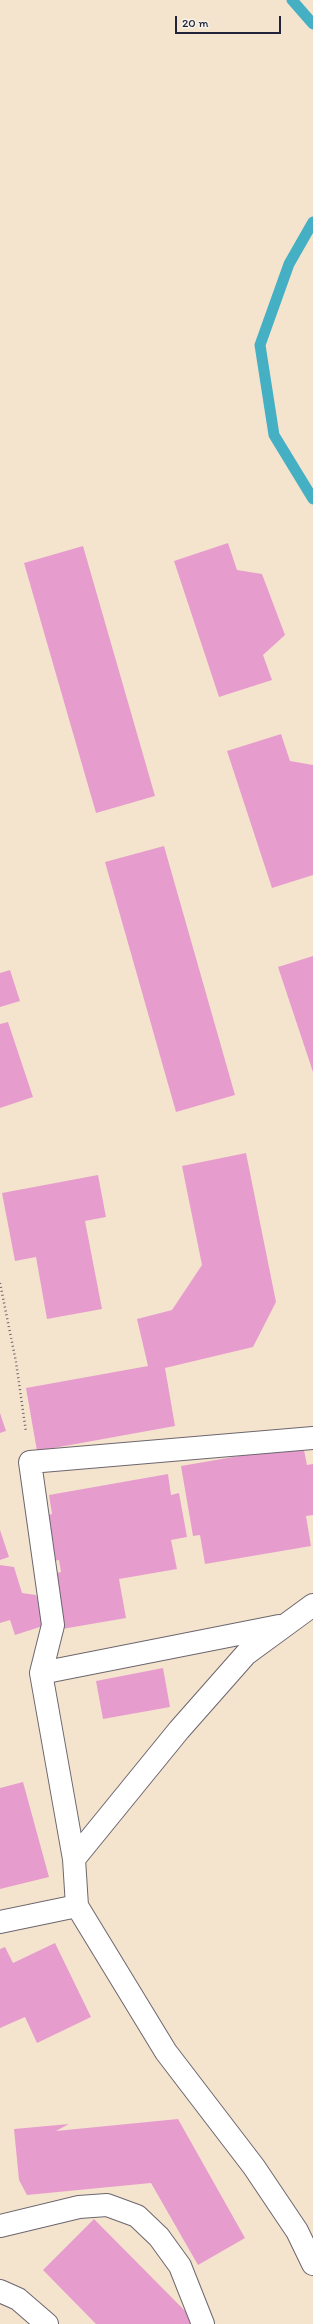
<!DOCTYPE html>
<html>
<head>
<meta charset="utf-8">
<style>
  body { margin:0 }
  #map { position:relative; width:313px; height:2324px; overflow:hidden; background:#f5e4cd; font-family:Itim,sans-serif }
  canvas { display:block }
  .scale { position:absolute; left:175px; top:16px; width:106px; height:18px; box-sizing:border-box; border:2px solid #22223b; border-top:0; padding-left:5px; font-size:12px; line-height:14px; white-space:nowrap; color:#22223b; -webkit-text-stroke:3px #f7f3e8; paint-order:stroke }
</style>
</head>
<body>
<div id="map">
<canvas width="313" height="2324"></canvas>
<div class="scale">20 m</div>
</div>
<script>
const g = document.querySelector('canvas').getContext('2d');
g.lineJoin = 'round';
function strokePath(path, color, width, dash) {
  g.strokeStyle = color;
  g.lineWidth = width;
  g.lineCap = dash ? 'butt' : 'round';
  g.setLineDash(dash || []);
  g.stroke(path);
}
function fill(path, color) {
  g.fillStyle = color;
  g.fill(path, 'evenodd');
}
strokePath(new Path2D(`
  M292,0L313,24
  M313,222L289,264L260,345L274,435L313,499`), '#45afc4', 11);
fill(new Path2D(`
  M228,543L237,570L262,574L285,635L263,655L272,680L219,697L174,561Z
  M83,546L155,796L96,813L24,563Z
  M281,734L290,761L313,765V875L272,888L227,751Z
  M164,846L235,1095L176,1112L105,862Z
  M313,956V1072L278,967Z
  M10,970L20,1001L0,1007V973Z
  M8,1022L33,1097L0,1108V1024Z
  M246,1153L276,1302L253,1347L165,1368L175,1426L37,1451L26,1388L148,1366L137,1319L172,1310L202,1265L182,1166Z
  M98,1175L106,1217L85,1221L102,1309L47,1319L36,1257L15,1261L2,1193Z
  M0,1413L6,1431L0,1433Z
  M303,1445L307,1465L313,1464V1515L306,1516L311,1546L205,1564L200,1535L193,1536L181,1466Z
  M168,1474L171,1495L179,1493L187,1537L171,1540L177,1569L119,1579L126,1618L62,1629L52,1574L61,1572L59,1560L48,1562L40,1517L52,1514L49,1495Z
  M0,1530L9,1557L0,1560Z
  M0,1565L14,1567L22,1593L36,1595L46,1625L15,1635L10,1620L0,1623Z
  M163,1668L170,1707L103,1719L96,1681Z
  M23,1782L49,1877L0,1889V1788Z
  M55,1943L91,2017L37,2043L25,2017L0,2028V1949L5,1947L13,1963Z
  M178,2119L245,2238L198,2265L151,2183L27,2195L19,2180L14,2129L69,2124L56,2131Z
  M94,2219L198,2324H96L43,2270Z`), '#e69dce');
const minor = new Path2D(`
  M313,1438L30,1462L53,1625L41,1673L74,1859L77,1906L166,2052L254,2167L297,2231L313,2264
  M41,1673L279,1626
  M74,1859L179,1730L246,1654L313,1605
  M0,1922L77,1906
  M0,2226L79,2207L107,2205L137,2216L159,2237L180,2266L203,2324
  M0,2291L18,2299L47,2324`);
strokePath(minor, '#6c666e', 24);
strokePath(new Path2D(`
  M0,1283L16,1362L26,1432`), '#6c666e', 2.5, [1, 3]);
strokePath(minor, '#fff', 22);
</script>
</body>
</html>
